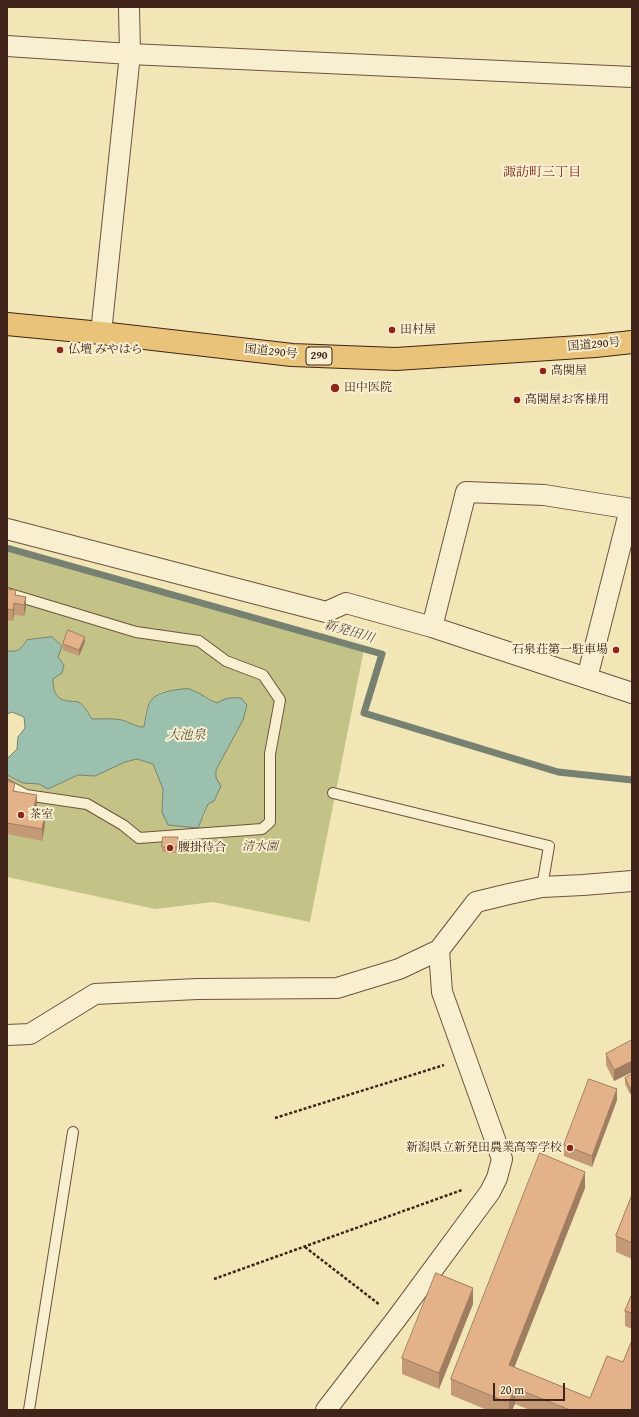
<!DOCTYPE html>
<html>
<head>
<meta charset="utf-8">
<style>
  body { margin:0 }
  #map { position:relative; width:639px; height:1417px; overflow:hidden; background:#f3e6b6; font-family:"Gentium Book Plus",serif }
  canvas { display:block }
  .frame { position:absolute; inset:0; border:8px solid #3f2218; pointer-events:none }
  .scale { position:absolute; left:493px; top:1383px; width:72px; height:18px; box-sizing:border-box; border:2px solid #3f2218; border-top:0; padding-left:5px; font-size:12px; line-height:14px; white-space:nowrap; color:#3f2218; -webkit-text-stroke:3px #f7efd0; paint-order:stroke }
</style>
</head>
<body>
<div id="map">
<canvas width="639" height="1417"></canvas>
<div class="frame"></div>
<div class="scale">20 m</div>
</div>
<script>
const g = document.querySelector('canvas').getContext('2d');
g.lineJoin = 'round';
function fill(path, color) {
  g.fillStyle = color;
  g.fill(path, 'evenodd');
}
function strokePath(path, color, width, dash) {
  g.strokeStyle = color;
  g.lineWidth = width;
  g.lineCap = dash ? 'butt' : 'round';
  g.setLineDash(dash || []);
  g.stroke(path);
}
function drawText(font, color, halo, rows, align = 'center') {
  g.font = font + ' "Gentium Book Plus","Noto Serif JP",serif';
  g.lineWidth = 4;
  g.setLineDash([]);
  g.textBaseline = 'middle';
  g.strokeStyle = halo;
  g.fillStyle = color;
  for (const [text, x, y, turn = 0] of rows) {
    g.save();
    g.translate(x, y);
    g.rotate((+turn || 0) * Math.PI / 180);
    g.textAlign = isNaN(turn) ? turn : align;
    if (halo) g.strokeText(text, 0, 0);
    g.fillText(text, 0, 0);
    g.restore();
  }
}
fill(new Path2D(`
  M7,548L364,649L310,922L213,902L155,909L7,877V775L23,783L39,784L48,789L79,775L95,776L125,762L137,759L153,764L163,789L162,812L204,817L216,778V770L243,720L221,701L217,703L191,689L161,692L146,709L144,727C136,727 129,722 122,720C112,718 102,719 92,719C88,713 85,705 78,702C75,701 71,702 69,701C55,700 53,690 53,679L62,673L64,665L58,657L62,646L52,637L27,640C20,650 19,652 7,651Z`), '#c3c388');
const water = new Path2D(`
  M52,637L62,646L58,657L64,665L62,673L53,679C53,690 55,700 69,701C72,702 75,701 78,702C85,705 88,713 92,719C102,719 112,718 122,720C129,722 136,727 144,727C148,703 147,695 174,690C179,690 187,687 192,690C201,693 208,700 217,703C225,698 232,697 241,698L247,705L243,720L216,770V778L221,786L214,801L208,804L198,828L168,825L162,812L163,789L153,764L137,759L125,762L95,776L78,775L48,789L39,784L23,783L7,775V757H9L17,749L18,737L25,728L24,717L12,712L7,714V651C19,652 20,650 27,640Z`);
fill(water, '#9bc0ad');
strokePath(water, '#768171', 1);
strokePath(new Path2D(`
  M7,548L382,654L364,713L558,772L632,780`), '#768171', 7);
const service = new Path2D(`
  M7,593L136,632L199,641L226,661L263,675L280,700L270,754V822L262,829L139,838L123,825L87,804L26,795L7,785
  M333,793L549,846L542,887
  M29,1410L73,1132`);
const minor = new Path2D(`
  M7,46L130,54L632,77
  M101,333L130,54L129,7
  M7,529L326,612L346,603L432,627L466,492L544,495L632,509
  M432,627L632,693
  M587,678L630,509
  M7,1035L30,1034L95,994L197,989L337,988L399,969L439,950L476,902L509,894L542,887L583,885L632,881
  M326,1410L397,1318L490,1192L497,1178L502,1159L442,992L439,950`);
const trunk = new Path2D(`
  M7,324L101,333L292,355L396,359L595,346L632,342`);
strokePath(service, '#6c5340', 12);
strokePath(minor, '#6c5340', 22);
strokePath(trunk, '#3f2218', 24);
strokePath(new Path2D(`
  M275,1118L444,1065
  M305,1247L380,1305
  M214,1279L462,1190`), '#3f2218', 2.5, [3, 2]);
strokePath(service, '#f7efd0', 10);
strokePath(minor, '#f7efd0', 20);
strokePath(trunk, '#eac37b', 22);
fill(new Path2D(`
  M7,589L16,595L26,597V608L24,616L14,615L13,621L7,620Z
  M85,642L79,656L63,650V644Z
  M7,781L15,791L37,807L36,812L45,825L42,841L7,834Z
  M163,837H178L177,853L162,852Z
  M632,1040V1072L614,1081L606,1065V1054Z
  M632,1074V1092L630,1094L625,1084V1078Z
  M617,1100L592,1167L564,1156V1145Z
  M585,1188L514,1368L590,1398L632,1410H530L515,1404L512,1410H487L451,1395V1379Z
  M632,1195V1259L616,1252V1236Z
  M632,1294V1329L625,1326V1311Z
  M473,1304L439,1389L402,1374V1358Z`), '#c39976');
fill(new Path2D(`
  M26,597V608L24,616V605Z
  M14,603V615L13,621V610Z
  M85,637V642L79,656V650Z
  M37,795V807L33,823V811Z
  M45,814V825L42,841V829Z
  M632,1061V1072L614,1081V1070Z
  M632,1087V1092L630,1094V1088Z
  M617,1089V1100L592,1167V1156Z
  M585,1172V1188L509,1381V1365Z
  M473,1288V1304L439,1389V1373Z
  M515,1388V1404L512,1410H509V1403Z`), '#9f7d60');
const building = new Path2D(`
  M7,589L16,590L15,595L26,597L24,605L14,603L13,610L7,609Z
  M68,630L85,637L79,650L63,644Z
  M7,781L15,783L13,791L37,795L33,811L45,814L42,829L7,823Z
  M163,837H178L177,847H162Z
  M632,1040V1061L614,1070L606,1054Z
  M632,1074V1087L630,1088L625,1078Z
  M589,1079L617,1089L592,1156L564,1145Z
  M540,1153L585,1172L509,1365L590,1398L607,1356L623,1362L632,1340V1410H570L515,1388L509,1403L451,1379Z
  M632,1195V1243L616,1236Z
  M436,1273L473,1288L439,1373L402,1358Z
  M632,1294V1313L625,1311Z`);
fill(building, '#e3b289');
strokePath(building, '#9f7d60', 1);
for (const [x, y, r, color] of [
  [392,330,4,"#8f2418"],
  [60,350,4,"#8f2418"],
  [543,371,4,"#8f2418"],
  [335,388,5,"#8f2418"],
  [517,400,4,"#8f2418"],
  [616,650,4,"#8f2418"],
  [21,815,4,"#8f2418"],
  [170,848,4,"#8f2418"],
  [570,1148,4,"#8f2418"]
]) {
  const dot = new Path2D();
  dot.arc(x, y, r, 0, 2 * Math.PI);
  g.fillStyle = color;
  g.fill(dot);
  strokePath(dot, '#f7efd0', 1.5);
}
for (const [x, y, w] of [
  [319,356,26]
]) {
  const box = new Path2D();
  box.roundRect(x - w / 2, y - 9, w, 18, 3);
  g.fillStyle = '#f7efd0';
  g.fill(box);
  strokePath(box, '#3f2218', 1);
}
drawText('bold 11px', '#3f2218', null, [
  ["290",319,356]
]);
drawText('12px', '#3f2218', '#f7efd0', [
  ["田村屋",400,330],
  ["仏壇 みやはら",68,350],
  ["高関屋",551,371],
  ["田中医院",344,388],
  ["高関屋お客様用",525,400],
  ["石泉荘第一駐車場",608,650,"right"],
  ["茶室",29,815],
  ["腰掛待合",178,848],
  ["新潟県立新発田農業高等学校",562,1148,"right"]
], 'left');
drawText('12px', '#3f2218', '#f7efd0', [
  ["国道290号",594,345,-5],
  ["国道290号",271,352,6]
]);
drawText('italic 12px', '#604a34', '#f7efd0', [
  ["清水園",260,847]
]);
drawText('13px', '#7a1f14', '#f7efd0', [
  ["諏訪町三丁目",542,173]
]);
drawText('italic 13px', '#5b5145', '#f7efd0', [
  ["新発田川",349,632,16],
  ["大池泉",186,736]
]);
</script>
</body>
</html>
